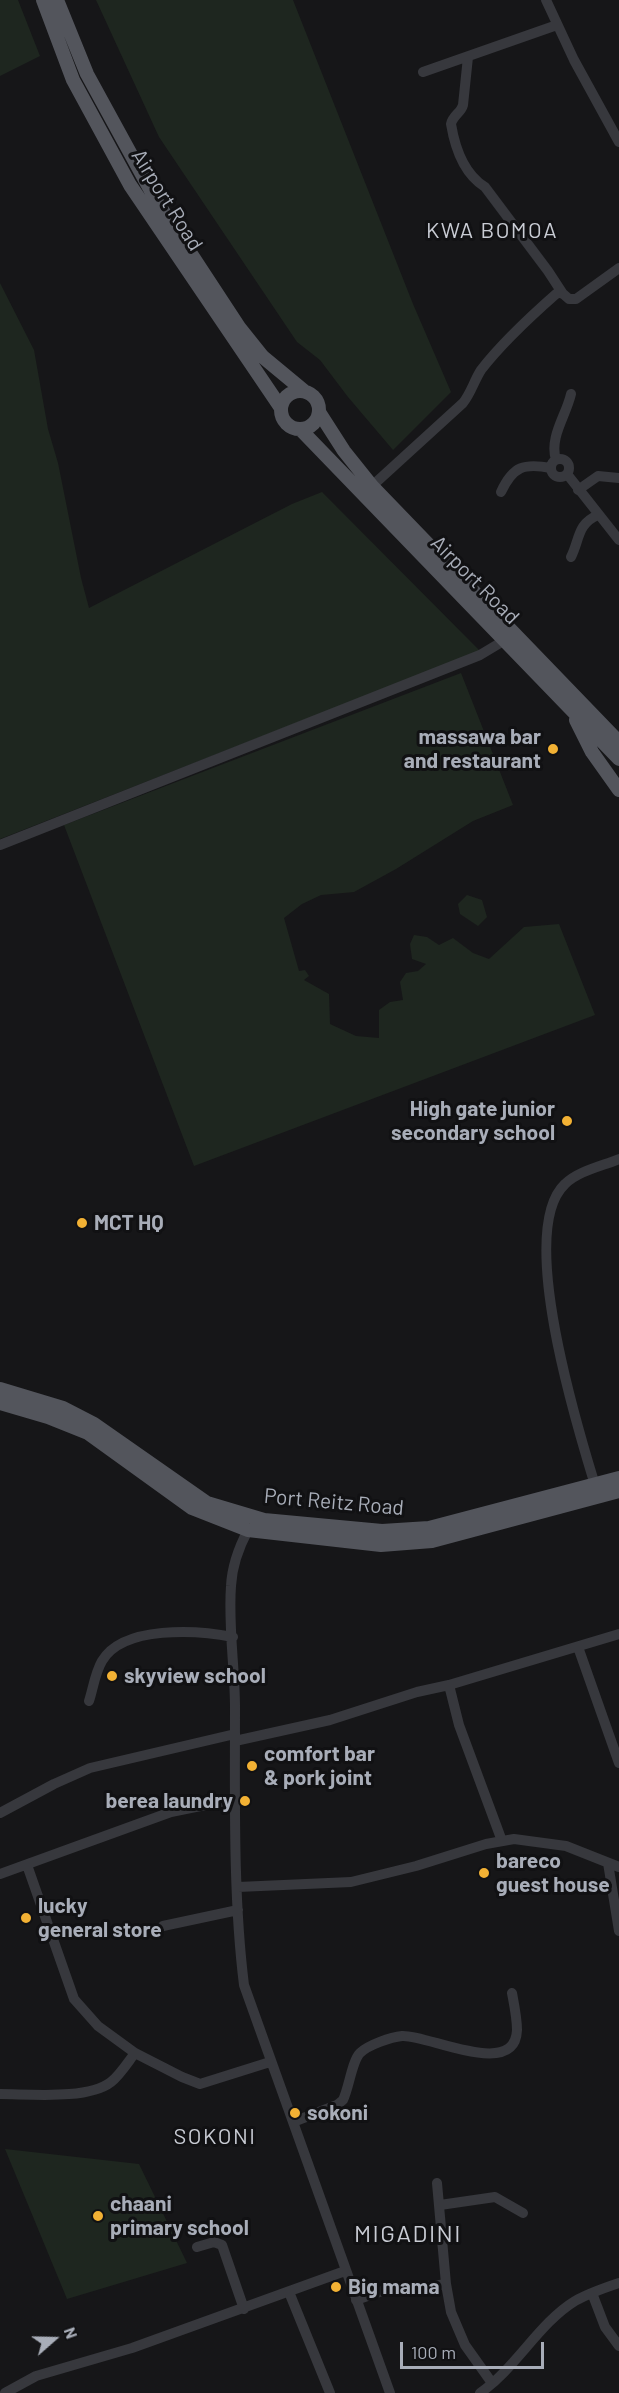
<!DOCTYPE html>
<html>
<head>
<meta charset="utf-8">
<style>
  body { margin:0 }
  #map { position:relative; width:619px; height:2393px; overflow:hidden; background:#161618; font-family:Barlow,sans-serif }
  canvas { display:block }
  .north { position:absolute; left:24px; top:2309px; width:60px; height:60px; -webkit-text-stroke:4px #111113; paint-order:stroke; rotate:70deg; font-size:16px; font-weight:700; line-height:24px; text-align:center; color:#a8adb8 }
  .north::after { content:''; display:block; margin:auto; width:21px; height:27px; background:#a8adb8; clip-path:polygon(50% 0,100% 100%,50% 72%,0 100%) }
  .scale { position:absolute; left:400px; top:2342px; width:144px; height:27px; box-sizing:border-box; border:3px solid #a8adb8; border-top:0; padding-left:8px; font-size:18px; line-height:21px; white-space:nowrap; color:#a8adb8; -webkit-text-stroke:4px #111113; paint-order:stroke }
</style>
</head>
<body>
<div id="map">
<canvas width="619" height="2393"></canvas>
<div class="north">N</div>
<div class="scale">100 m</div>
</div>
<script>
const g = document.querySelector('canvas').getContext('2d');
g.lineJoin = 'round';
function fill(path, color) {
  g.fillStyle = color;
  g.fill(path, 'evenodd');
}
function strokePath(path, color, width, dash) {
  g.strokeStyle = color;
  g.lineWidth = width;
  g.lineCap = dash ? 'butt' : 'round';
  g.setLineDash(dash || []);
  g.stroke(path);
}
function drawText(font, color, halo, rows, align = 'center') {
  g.font = font + ' Barlow,sans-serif';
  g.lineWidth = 6;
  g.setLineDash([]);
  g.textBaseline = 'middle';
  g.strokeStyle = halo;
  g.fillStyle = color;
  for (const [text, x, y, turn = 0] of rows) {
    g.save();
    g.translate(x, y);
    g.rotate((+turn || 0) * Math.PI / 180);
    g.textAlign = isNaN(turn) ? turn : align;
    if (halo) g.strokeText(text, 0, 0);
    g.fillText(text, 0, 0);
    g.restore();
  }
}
fill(new Path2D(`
  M0,0H18L40,56L0,76Z
  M96,0H293L413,304L451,392L393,450L348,397L320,360L297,342L159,137Z
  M0,283L34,350L48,429L58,463L81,578L89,608L292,504L322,492L480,651L0,839Z
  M461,673L513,805L473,821L396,869L354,892L321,895L302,904L284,918L299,971L305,970L309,976L304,980L329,994L330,1024L356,1036L379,1038V1010L390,1002L403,1000L400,982L406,973L418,971L426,964L412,959L410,944L414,935L427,937L439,945L453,938L473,953L489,959L524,927L559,924L595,1015L194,1166L64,825Z
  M467,895L482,900L487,917L478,926L460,914L458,904Z
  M5,2149L139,2164L187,2263L67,2299Z`), '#1e261f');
strokePath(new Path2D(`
  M546,0L574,60L619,142
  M468,57L463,105C461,113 453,115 451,124C455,148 464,174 485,187L548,271L563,294
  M423,72L557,25
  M551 468a9 9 0 1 1 18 0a9 9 0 1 1-18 0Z
  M556,460C549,437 566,416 571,394
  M567,474L619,540
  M372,486L463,403C471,393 474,381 481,370C501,344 531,316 556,294L561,292L569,299H576L619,268
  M578,490L598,476L619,478
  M501,492C513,466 524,463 551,468
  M571,557C580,539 577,524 598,515
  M0,845L480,655L505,640
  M595,1485C577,1426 516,1230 565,1184C578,1171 602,1166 619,1159
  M248,1530C239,1547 232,1566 231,1586C228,1626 235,1668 235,1708C235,1799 233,1896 244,1985L390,2393
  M578,1647L619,1763
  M449,1685L459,1725L502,1841
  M89,1701C93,1689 95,1673 102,1661C123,1625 198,1630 233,1637
  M235,1741L330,1720L417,1692L449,1685L619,1634
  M0,1813L54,1784L90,1768L235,1734
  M608,1863L619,1931
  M27,1865L74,1999L98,2026L135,2053L182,2077L200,2084L270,2062
  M0,1874L171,1812L235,1799
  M238,1887L351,1882L416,1866L486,1844L514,1839L566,1846L619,1867
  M163,1926L238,1910
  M0,2094C29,2094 88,2100 111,2082C120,2075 128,2062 135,2053
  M293,2122L337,2105L343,2100C349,2088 352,2061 360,2053C368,2045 391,2037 402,2036C427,2034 515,2080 517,2030C517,2018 514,2004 512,1993
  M437,2183L446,2284L451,2312L465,2345L492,2383
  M440,2205L495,2197L523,2213
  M197,2247L214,2242L222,2245L244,2309
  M289,2292L330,2393
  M592,2293L605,2327L619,2346
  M356,2300L388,2289H414L446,2284
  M5,2393L36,2376L132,2348L345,2271
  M480,2393C516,2368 539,2323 575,2301C589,2293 604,2288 619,2283`), '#37383d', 10);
strokePath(new Path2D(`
  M43,0L73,80L130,185L281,408
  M57,0L87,74L157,202L239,327L263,357L304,391
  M281 410a19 19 0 1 1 38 0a19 19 0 1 1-38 0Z
  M319,412L344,451L372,486L619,742
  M301,430L619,759
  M576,720L592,752L619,790
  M0,1389L63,1408L94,1424L207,1503L264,1520L382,1531L429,1528L619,1478
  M0,1403L48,1417L88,1433L192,1508L248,1530L381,1545L432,1541L619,1491`), '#53555c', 14);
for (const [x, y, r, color] of [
  [553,749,6,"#f2b134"],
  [567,1121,6,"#f2b134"],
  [82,1223,6,"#f2b134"],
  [112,1676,6,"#f2b134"],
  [252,1766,6,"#f2b134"],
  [245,1801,6,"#f2b134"],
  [484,1873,6,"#f2b134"],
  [26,1918,6,"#f2b134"],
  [295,2113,6,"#f2b134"],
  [98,2216,6,"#f2b134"],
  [336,2287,6,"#f2b134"]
]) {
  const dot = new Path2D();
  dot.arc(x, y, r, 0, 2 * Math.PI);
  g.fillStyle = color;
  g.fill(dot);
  strokePath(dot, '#111113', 2);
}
drawText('21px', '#a8adb8', '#111113', [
  ["Airport Road",167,200,58],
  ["Airport Road",475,580,45],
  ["Port Reitz Road",334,1502,5]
]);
drawText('bold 21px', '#a8adb8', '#111113', [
  ["massawa bar",541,737,"right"],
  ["and restaurant",541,761,"right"],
  ["High gate junior",555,1109,"right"],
  ["secondary school",555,1133,"right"],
  ["MCT HQ",94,1223],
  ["skyview school",124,1676],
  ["comfort bar",264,1754],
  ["& pork joint",264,1778],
  ["berea laundry",233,1801,"right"],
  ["bareco",496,1861],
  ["guest house",496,1885],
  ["lucky",38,1906],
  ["general store",38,1930],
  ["sokoni",307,2113],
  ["chaani",110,2204],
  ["primary school",110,2228],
  ["Big mama",348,2287]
], 'left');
g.letterSpacing = '1.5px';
drawText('22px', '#c9ccd4', '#111113', [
  ["KWA BOMOA",492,231],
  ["SOKONI",215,2137]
]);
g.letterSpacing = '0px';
g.letterSpacing = '1.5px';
drawText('24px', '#c9ccd4', '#111113', [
  ["MIGADINI",408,2234]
]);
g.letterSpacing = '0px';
</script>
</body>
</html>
